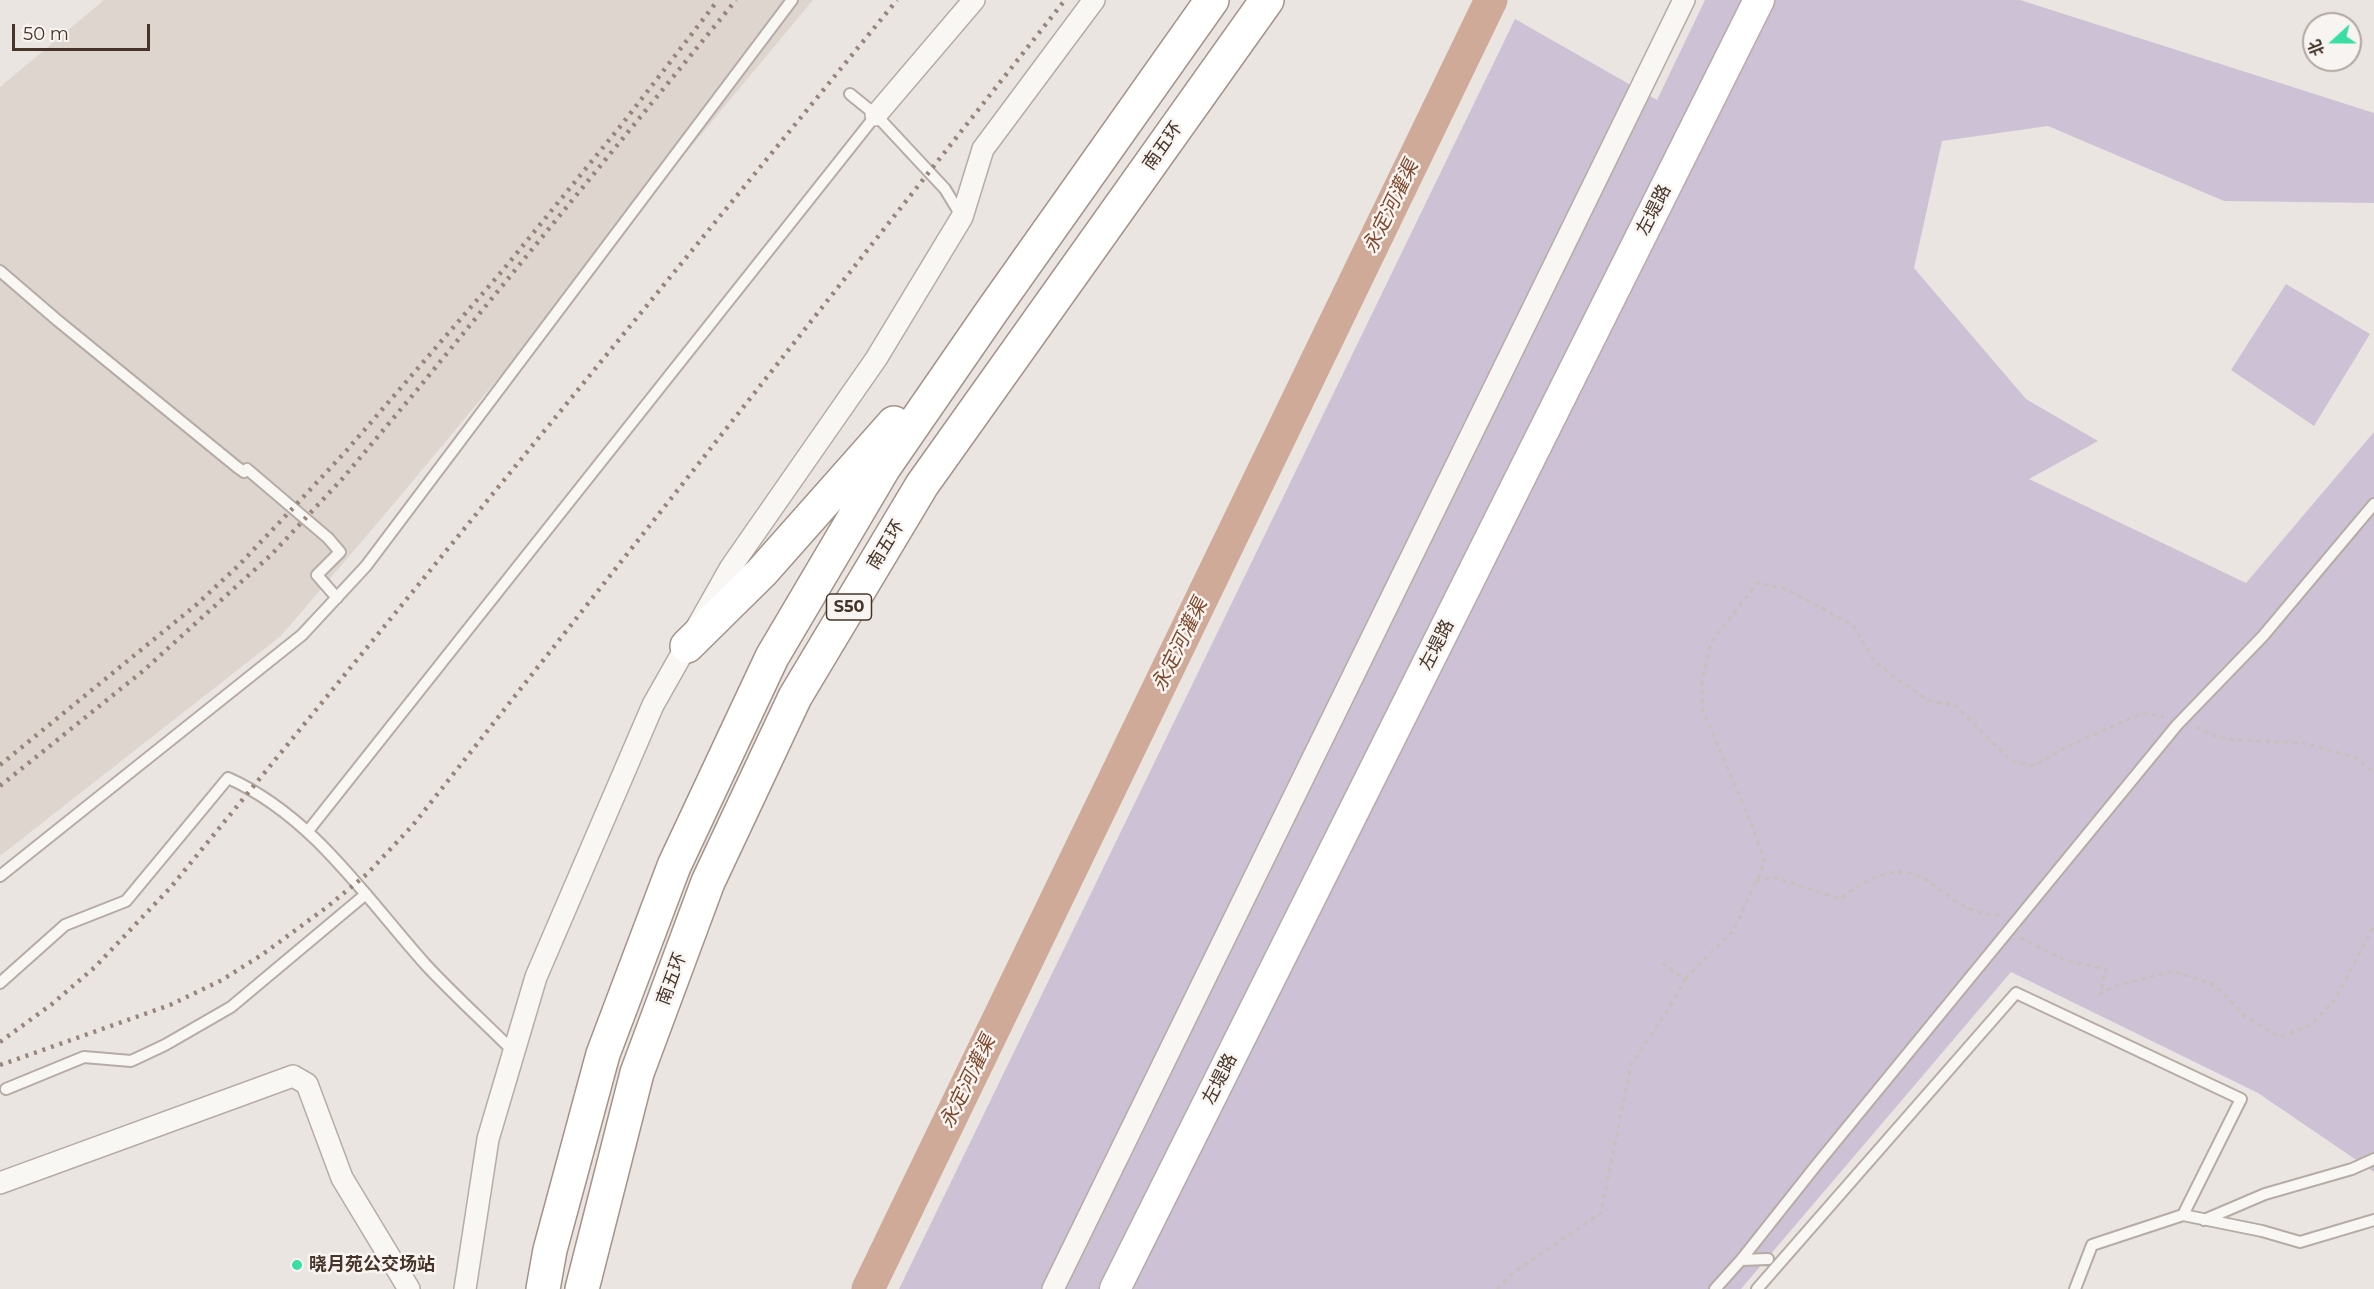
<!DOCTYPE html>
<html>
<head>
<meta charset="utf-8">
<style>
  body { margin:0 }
  #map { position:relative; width:2374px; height:1289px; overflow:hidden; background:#ebe5e1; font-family:Montserrat,"Noto Sans SC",sans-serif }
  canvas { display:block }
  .north { position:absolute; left:2302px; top:12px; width:60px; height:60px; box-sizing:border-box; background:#f8f4f1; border:2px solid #b0a7a0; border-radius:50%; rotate:249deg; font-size:16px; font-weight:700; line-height:24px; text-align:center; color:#453427 }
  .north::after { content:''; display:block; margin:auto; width:21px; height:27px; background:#38dea4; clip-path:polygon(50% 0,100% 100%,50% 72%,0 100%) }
  .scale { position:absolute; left:12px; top:24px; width:138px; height:27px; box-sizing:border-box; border:3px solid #453427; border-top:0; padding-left:8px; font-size:18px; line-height:21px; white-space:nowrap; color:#453427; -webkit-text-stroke:4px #f8f4f1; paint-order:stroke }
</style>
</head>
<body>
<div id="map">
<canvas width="2374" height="1289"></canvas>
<div class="north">北</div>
<div class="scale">50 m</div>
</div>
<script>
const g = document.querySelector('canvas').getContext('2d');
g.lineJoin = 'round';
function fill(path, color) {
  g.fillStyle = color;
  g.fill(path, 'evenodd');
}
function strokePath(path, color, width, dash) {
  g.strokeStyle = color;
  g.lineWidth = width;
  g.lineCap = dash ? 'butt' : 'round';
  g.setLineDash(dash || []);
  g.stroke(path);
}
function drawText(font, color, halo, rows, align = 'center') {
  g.font = font + ' Montserrat,"Noto Sans SC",sans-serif';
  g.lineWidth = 5;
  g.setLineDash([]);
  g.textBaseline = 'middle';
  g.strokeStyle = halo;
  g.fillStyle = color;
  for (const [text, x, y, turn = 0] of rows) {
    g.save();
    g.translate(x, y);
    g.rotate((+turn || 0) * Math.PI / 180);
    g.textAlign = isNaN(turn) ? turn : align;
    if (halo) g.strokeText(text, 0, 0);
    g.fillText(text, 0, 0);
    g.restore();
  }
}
fill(new Path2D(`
  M104,0H813L392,506L281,636L0,856V87Z`), '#ded5cf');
fill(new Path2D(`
  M1705,0H2020L2374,113V203L2224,201L2048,126L1942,141L1914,268L2026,399L2098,441L2029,479L2246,583L2374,432V1172L2258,1093L2011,972L1741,1289H899L1515,19L1657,100Z
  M2286,284L2370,334L2314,426L2231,370Z`), '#cdc1d6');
strokePath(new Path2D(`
  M868,1289L1491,0`), '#cfaa98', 33);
const lane = new Path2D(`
  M850,94L876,115L945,189L962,217
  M0,271L57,320L237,467L244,472L247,469L328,538L340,552L317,575L337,598
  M308,831L876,115
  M0,876L302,635L366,566L792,0
  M0,983L65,925L126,901L228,778C313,816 365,897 426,965C454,995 485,1023 514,1052
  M6,1089L84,1057L131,1061L165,1045L231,1007L366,894
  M2183,1215L2262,1231L2300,1242L2374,1220
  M2204,1220L2265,1194L2352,1169L2374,1159
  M1741,1260L1818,1163L2177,725L2263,636L2374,504
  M1715,1289L1741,1260L1768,1259
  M1757,1289L2016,993L2241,1099L2183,1215L2092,1245L2075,1289`);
const street = new Path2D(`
  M876,115L974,0
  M0,1183L293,1076L307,1084L342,1178L409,1289
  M465,1289L488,1139L536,977L653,705L731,567L876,359L962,217L983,149L1094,0
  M1053,1289L1684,0`);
const secondary = new Path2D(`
  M1115,1289L1759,0`);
const highway = new Path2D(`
  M687,646L762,572L894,423
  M543,1289L550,1250L603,1054L674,866L772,657L883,469L992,311L1212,0
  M582,1289L637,1073L708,882L795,697L922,485L1267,0`);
strokePath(lane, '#b6aca5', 14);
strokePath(street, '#b6aca5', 24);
strokePath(secondary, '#b6aca5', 33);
strokePath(highway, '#a49387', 36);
strokePath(new Path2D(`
  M2196,727L2217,737L2236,740L2302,743L2355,757L2374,773
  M1756,881L1773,877L1840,899C1931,829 1931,917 2002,915
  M2020,938L2067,961L2106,969L2100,994L2115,986L2173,971L2213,984L2246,1017L2279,1037L2311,1025L2335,1000L2374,925
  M1685,979L1733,931L1765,862L1751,823L1702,708V682L1711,643L1757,583L1786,589L1853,625L1874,661L1897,679L1928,700L1943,704H1954L2011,761L2034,766L2068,746L2143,713L2164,717
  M1497,1289L1514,1272L1601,1213L1631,1065L1673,1002L1685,979L1662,963`), '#c7c0bb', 3, [4.5, 4.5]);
strokePath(lane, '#f9f7f4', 10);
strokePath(street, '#f9f7f4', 21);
strokePath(secondary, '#fff', 30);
strokePath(highway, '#fff', 33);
strokePath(new Path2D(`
  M0,765L196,605L239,565L293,508L347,450L503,270L623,123L718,0
  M0,786L143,671L272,554L343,478L417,390L736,0
  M0,1042L52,1004L95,967L171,887L897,0
  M0,1065L170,1005L222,980L263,954L327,907L367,874L413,825L1065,0`), '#978579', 4.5, [3, 6]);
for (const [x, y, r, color] of [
  [297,1265,6,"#38dea4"]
]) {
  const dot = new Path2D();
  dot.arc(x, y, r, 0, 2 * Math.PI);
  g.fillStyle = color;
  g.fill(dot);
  strokePath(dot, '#f8f4f1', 2);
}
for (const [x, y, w] of [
  [849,607,45]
]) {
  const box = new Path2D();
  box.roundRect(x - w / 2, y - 13, w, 26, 4.5);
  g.fillStyle = '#f8f4f1';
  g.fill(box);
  strokePath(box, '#453427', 1.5);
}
drawText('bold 16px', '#453427', null, [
  ["S50",849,607]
]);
drawText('18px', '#453427', '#f8f4f1', [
  ["南五环",1163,146,-55],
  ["左堤路",1654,210,-63],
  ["南五环",886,545,-59],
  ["左堤路",1437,645,-63],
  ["南五环",672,979,-70],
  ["左堤路",1220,1079,-63]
]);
drawText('bold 18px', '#453427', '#f8f4f1', [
  ["晓月苑公交场站",309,1265]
], 'left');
drawText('italic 20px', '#7e492c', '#f8f4f1', [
  ["永定河灌渠",1391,207,-64],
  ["永定河灌渠",1180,645,-64],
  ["永定河灌渠",968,1082,-64]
]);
</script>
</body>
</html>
